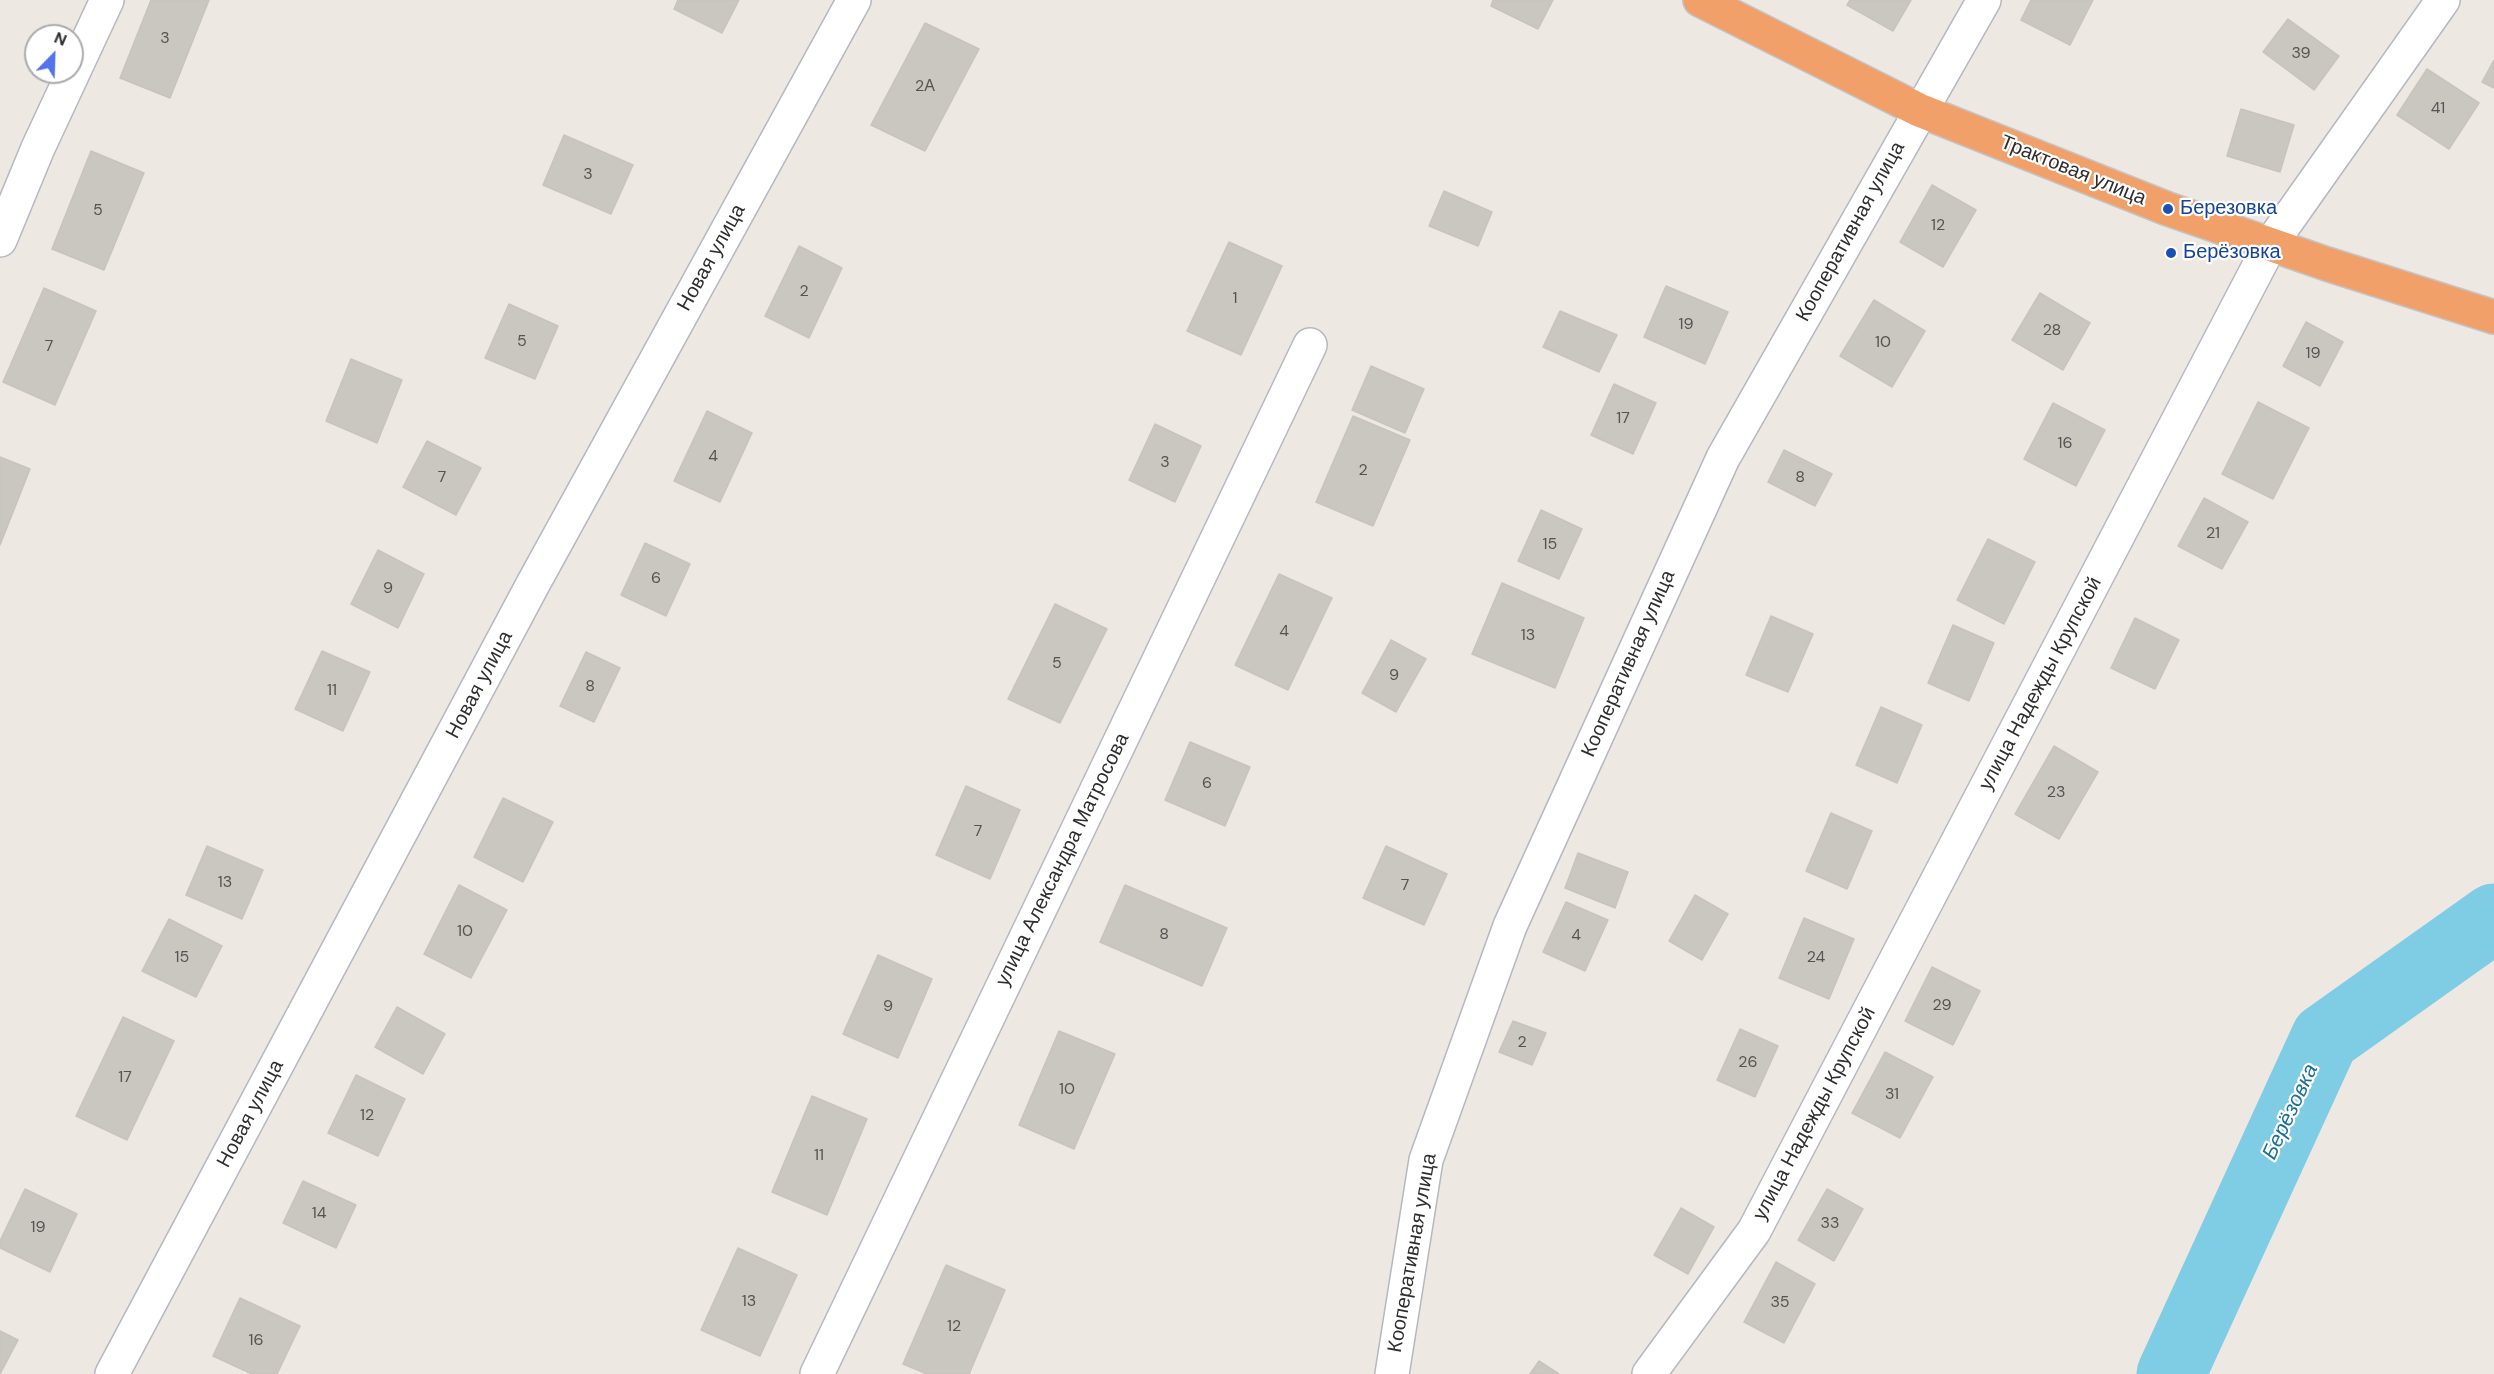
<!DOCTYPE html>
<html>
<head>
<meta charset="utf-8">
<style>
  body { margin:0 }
  #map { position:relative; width:2494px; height:1374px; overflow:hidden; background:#eee8e2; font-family:"DM Sans",sans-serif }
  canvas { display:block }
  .north { position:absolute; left:24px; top:24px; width:60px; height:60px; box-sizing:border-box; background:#fff; border:2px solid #ababab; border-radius:50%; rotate:23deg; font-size:16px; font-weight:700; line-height:24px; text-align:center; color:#2e2e2e }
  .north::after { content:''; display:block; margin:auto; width:21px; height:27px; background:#5173eb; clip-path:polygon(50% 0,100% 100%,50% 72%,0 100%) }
</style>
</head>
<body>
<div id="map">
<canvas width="2494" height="1374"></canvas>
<div class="north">N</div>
</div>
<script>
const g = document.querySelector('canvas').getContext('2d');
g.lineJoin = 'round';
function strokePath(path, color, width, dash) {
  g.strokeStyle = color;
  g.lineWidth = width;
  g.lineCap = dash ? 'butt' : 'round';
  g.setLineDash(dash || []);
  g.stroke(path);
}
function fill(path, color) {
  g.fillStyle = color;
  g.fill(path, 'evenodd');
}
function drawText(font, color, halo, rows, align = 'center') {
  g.font = font + ' "DM Sans",sans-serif';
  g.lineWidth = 4.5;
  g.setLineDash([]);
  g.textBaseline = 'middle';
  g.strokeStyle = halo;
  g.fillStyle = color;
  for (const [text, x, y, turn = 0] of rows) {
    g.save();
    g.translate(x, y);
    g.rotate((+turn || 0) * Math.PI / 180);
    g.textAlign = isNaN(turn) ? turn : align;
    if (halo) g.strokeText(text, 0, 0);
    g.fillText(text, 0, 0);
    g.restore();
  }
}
strokePath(new Path2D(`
  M2171,1374L2325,1038L2494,918`), '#7fcde5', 69);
const building = new Path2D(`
  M151,0H209L170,98L120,78Z
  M678,0H739L722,33L674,9Z
  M1493,0H1553L1538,29L1491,6Z
  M1850,0H1911L1893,31L1847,5Z
  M2031,0H2093L2070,45L2021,20Z
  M2288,19L2339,56L2314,90L2263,52Z
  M925,23L979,49L925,151L871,125Z
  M2494,60V88L2482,82Z
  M2427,69L2479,103L2449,149L2397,115Z
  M2241,109L2294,125L2280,172L2227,156Z
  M564,135L633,165L611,214L543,185Z
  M91,151L144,173L104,270L52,249Z
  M1932,185L1976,210L1943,267L1900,242Z
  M1444,191L1492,212L1478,246L1429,226Z
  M1229,242L1282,266L1241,355L1187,331Z
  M799,246L842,268L809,338L765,316Z
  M1666,286L1728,312L1705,364L1644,337Z
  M44,288L96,311L55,405L3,382Z
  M2040,293L2090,323L2063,370L2012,340Z
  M1874,300L1925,331L1892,387L1840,356Z
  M509,304L558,326L535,379L485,358Z
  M1560,311L1617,335L1599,372L1543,347Z
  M2306,322L2343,342L2320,386L2283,366Z
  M351,359L402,380L377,443L326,421Z
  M1371,366L1424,389L1405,433L1352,410Z
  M1614,384L1656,403L1633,454L1591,435Z
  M2258,402L2309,428L2273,499L2222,474Z
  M2053,403L2105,430L2076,486L2024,459Z
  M707,411L752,433L720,502L674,481Z
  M1353,416L1410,440L1373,526L1316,502Z
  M1155,424L1201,446L1175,502L1129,480Z
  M427,441L481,468L456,515L403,487Z
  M1784,450L1832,474L1815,506L1768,482Z
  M0,457L30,469L0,545Z
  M2204,498L2248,522L2222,569L2178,546Z
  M1541,510L1582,529L1559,579L1518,561Z
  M1988,539L2035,562L2004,624L1957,600Z
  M645,543L690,564L666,616L621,595Z
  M378,550L424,574L398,628L351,604Z
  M1279,574L1332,598L1288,690L1235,665Z
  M1502,583L1584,618L1555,688L1472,654Z
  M1055,604L1107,629L1060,723L1008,699Z
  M1771,616L1813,634L1788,692L1746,675Z
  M2135,618L2179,640L2155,689L2111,668Z
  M1953,625L1994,643L1969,701L1928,683Z
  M1391,640L1426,659L1396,712L1362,693Z
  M322,651L370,672L343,731L295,709Z
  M586,652L620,668L594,722L560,706Z
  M1881,707L1922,725L1897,783L1856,765Z
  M1190,742L1250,767L1225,826L1165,800Z
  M2054,746L2098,772L2059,839L2015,814Z
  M966,786L1020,810L990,879L936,855Z
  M503,798L553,822L523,882L474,857Z
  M1831,813L1872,831L1847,889L1806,871Z
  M207,846L263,870L242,919L186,895Z
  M1386,846L1447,874L1424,925L1363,898Z
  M1578,853L1628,872L1615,908L1565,888Z
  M459,885L507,910L471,978L424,954Z
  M1125,885L1227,928L1202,986L1100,942Z
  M1695,895L1728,914L1702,960L1669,941Z
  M1566,902L1608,920L1585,971L1543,952Z
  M1804,918L1854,939L1829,999L1779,978Z
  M169,919L222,946L196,997L142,971Z
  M878,955L932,979L898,1058L843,1034Z
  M1932,967L1980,991L1953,1045L1905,1021Z
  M397,1007L445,1034L423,1074L375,1047Z
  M123,1017L174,1041L127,1140L76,1116Z
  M1513,1021L1546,1033L1532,1065L1499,1052Z
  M1740,1029L1778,1046L1755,1097L1717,1080Z
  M1059,1031L1115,1054L1074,1149L1019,1125Z
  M1885,1052L1933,1077L1900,1138L1852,1113Z
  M356,1075L405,1099L378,1156L328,1133Z
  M812,1096L867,1119L827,1215L772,1192Z
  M303,1181L356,1205L336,1248L283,1223Z
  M25,1189L77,1214L50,1272L0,1248V1241Z
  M1827,1189L1863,1209L1834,1261L1798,1240Z
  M1681,1208L1714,1227L1688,1274L1654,1255Z
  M738,1248L797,1275L760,1356L701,1330Z
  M1776,1262L1815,1284L1784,1343L1744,1322Z
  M946,1265L1005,1290L969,1374H927L903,1364Z
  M240,1298L300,1326L277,1374H252L213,1356Z
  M0,1331L18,1340L0,1374Z
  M1539,1361L1559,1374H1530Z`);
fill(building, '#cac6c0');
strokePath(building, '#c9c4bb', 1.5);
const minor = new Path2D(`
  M0,240L38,148L107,0
  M112,1374L533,584L854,0
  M817,1374L1310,345
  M1392,1374L1426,1160L1510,926L1723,458L1984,0
  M1649,1374L1754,1231L2270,245L2443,0`);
const highway = new Path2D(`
  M1700,0L1919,110L2168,209L2327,264L2494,317`);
strokePath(minor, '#b5b8c0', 36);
strokePath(highway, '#c4c4c4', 36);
strokePath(minor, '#fff', 33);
strokePath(highway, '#f1a069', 33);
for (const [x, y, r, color] of [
  [2168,209,6,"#1a4fb4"],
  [2171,253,6,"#1a4fb4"]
]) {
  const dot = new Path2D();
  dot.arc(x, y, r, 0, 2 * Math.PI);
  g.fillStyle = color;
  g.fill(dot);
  strokePath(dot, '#fff', 2);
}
drawText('16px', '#555452', null, [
  ["3",165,39],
  ["39",2301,54],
  ["2А",925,87],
  ["41",2438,109],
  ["3",588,175],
  ["5",98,211],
  ["12",1938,226],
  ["2",804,292],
  ["1",1235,299],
  ["19",1686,325],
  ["28",2052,331],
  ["5",522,342],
  ["10",1883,343],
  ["7",49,347],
  ["19",2313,354],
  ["17",1623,419],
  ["16",2065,444],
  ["4",713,457],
  ["3",1165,463],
  ["2",1363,471],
  ["7",442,478],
  ["8",1800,478],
  ["21",2213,534],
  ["15",1550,545],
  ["6",656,579],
  ["9",388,589],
  ["4",1284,632],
  ["13",1528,636],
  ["5",1057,664],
  ["9",1394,676],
  ["8",590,687],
  ["11",332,691],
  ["6",1207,784],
  ["23",2056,793],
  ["7",978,832],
  ["13",225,883],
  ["7",1405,886],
  ["10",465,932],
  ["8",1164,935],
  ["4",1576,936],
  ["15",182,958],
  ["24",1816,958],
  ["29",1942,1006],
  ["9",888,1007],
  ["2",1522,1043],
  ["26",1748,1063],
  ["17",125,1078],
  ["10",1067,1090],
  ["31",1892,1095],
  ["12",367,1116],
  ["11",819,1156],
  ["14",319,1214],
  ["33",1830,1224],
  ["19",38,1228],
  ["13",749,1302],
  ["35",1780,1303],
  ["12",954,1327],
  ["16",256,1341]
]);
drawText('20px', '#2e2e2e', '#fff', [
  ["Трактовая улица",2073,171,22],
  ["Кооперативная улица",1851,232,-61],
  ["Новая улица",712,258,-61],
  ["Кооперативная улица",1629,664,-66],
  ["улица Надежды Крупской",2041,684,-62],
  ["Новая улица",480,685,-62],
  ["улица Александра Матросова",1063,860,-64],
  ["Новая улица",251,1114,-62],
  ["улица Надежды Крупской",1815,1114,-62],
  ["Кооперативная улица",1413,1253,-80]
]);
drawText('20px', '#164399', '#fff', [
  ["Березовка",2180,209],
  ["Берёзовка",2183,253]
], 'left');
drawText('italic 21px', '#1a6f96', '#fff', [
  ["Берёзовка",2291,1112,-65]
]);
</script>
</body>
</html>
